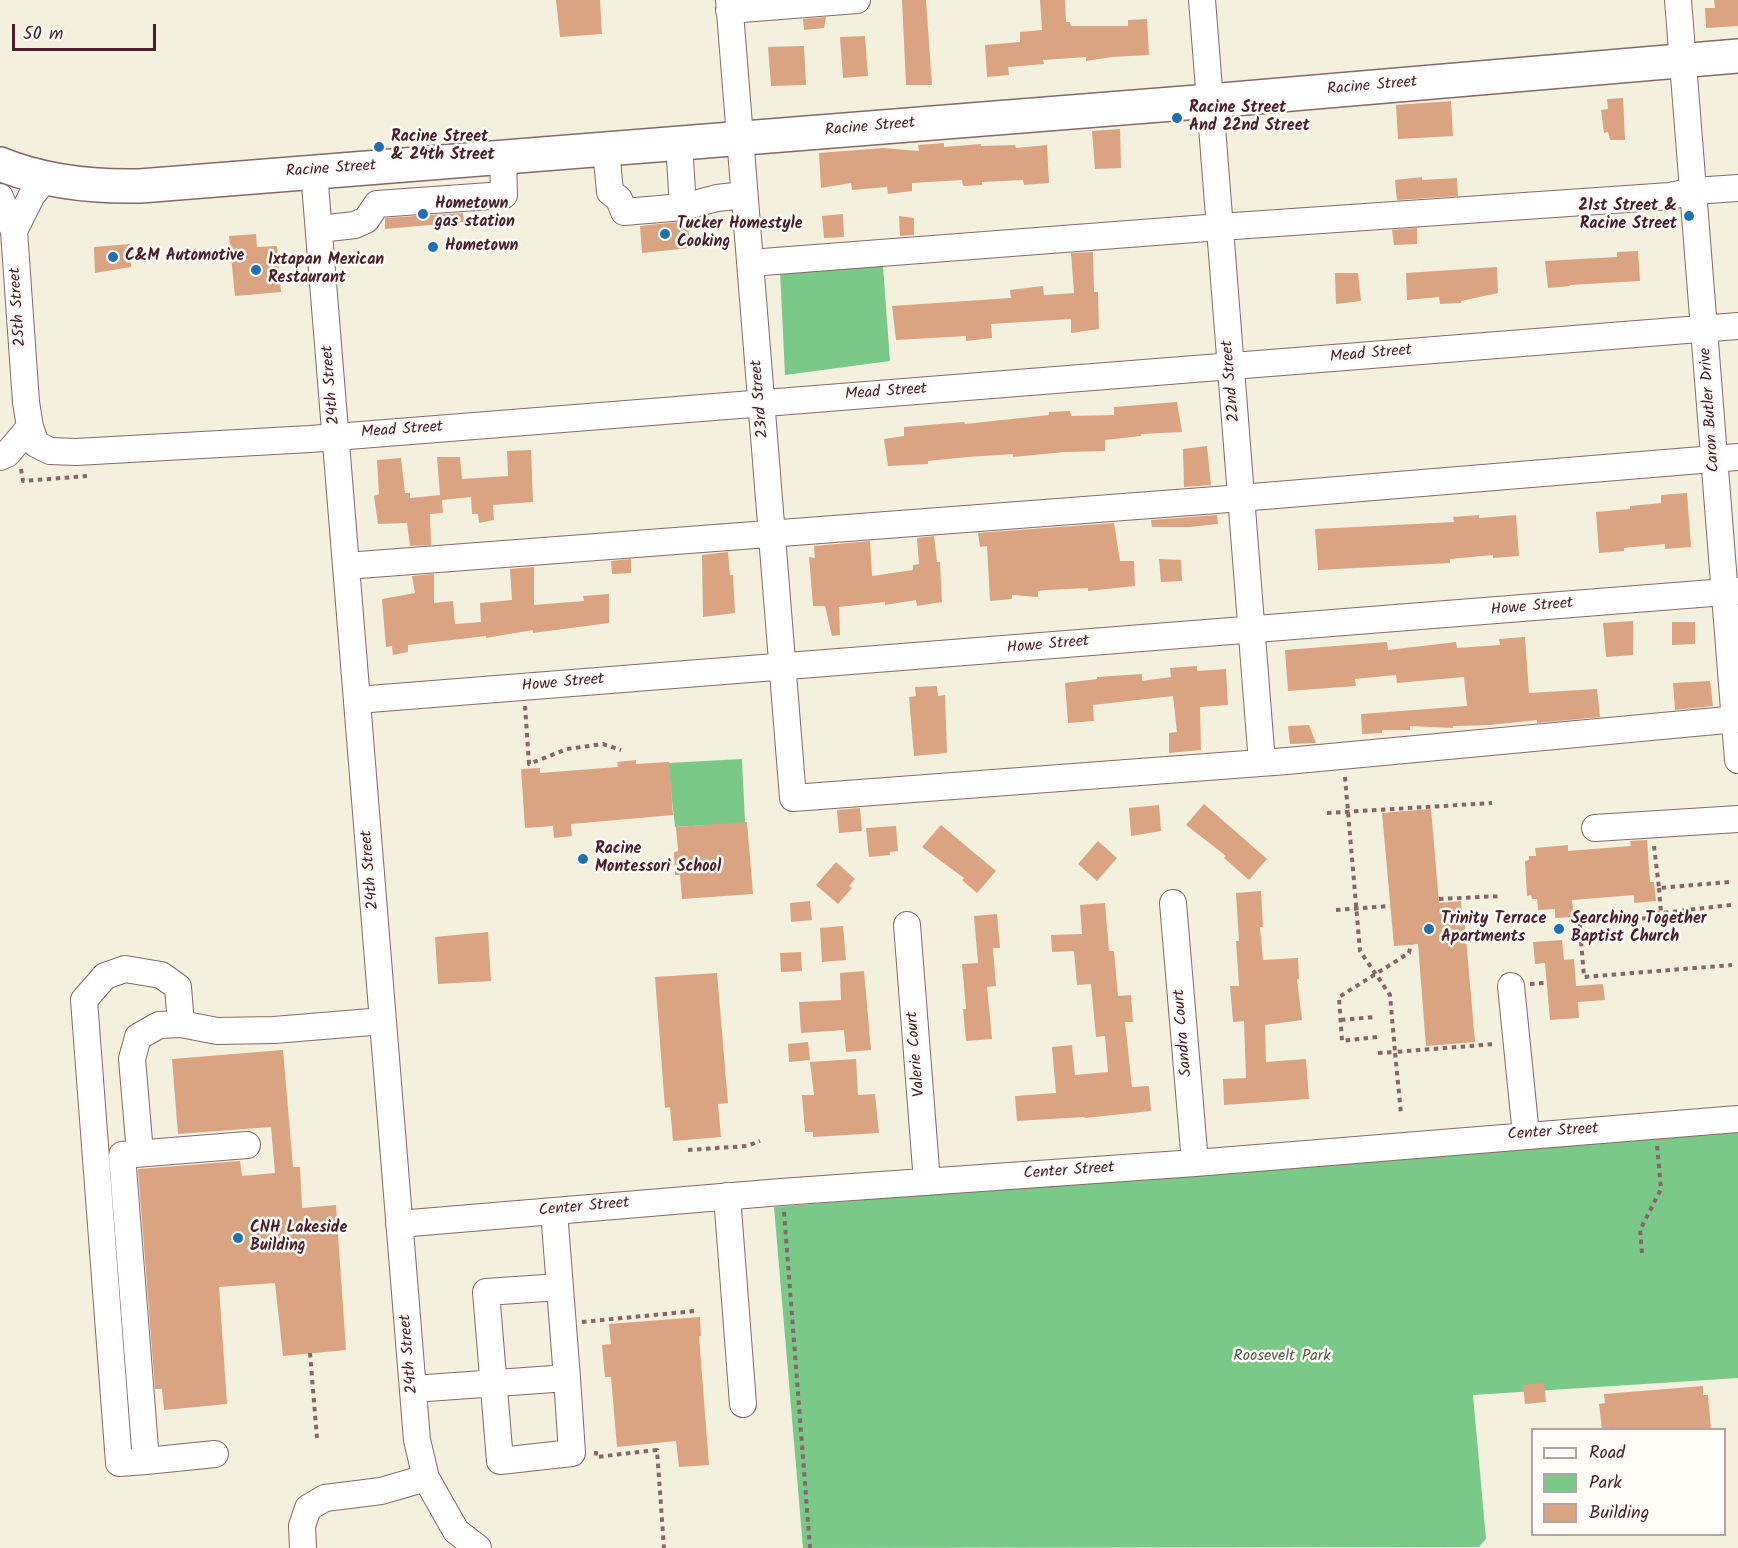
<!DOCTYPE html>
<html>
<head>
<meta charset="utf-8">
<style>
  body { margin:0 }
  #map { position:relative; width:1738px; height:1548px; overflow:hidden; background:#f4f0de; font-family:Kalam,sans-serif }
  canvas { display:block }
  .legend { position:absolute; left:1531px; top:1428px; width:195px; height:108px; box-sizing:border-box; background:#fdfcf7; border:2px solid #b5a4a5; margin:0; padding:8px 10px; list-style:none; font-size:18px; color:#4a1f2b }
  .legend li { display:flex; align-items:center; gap:12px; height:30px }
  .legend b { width:30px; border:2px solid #b5a4a5 }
  .scale { position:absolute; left:12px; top:24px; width:144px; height:27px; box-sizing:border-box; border:3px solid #4a1f2b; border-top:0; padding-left:8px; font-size:18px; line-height:21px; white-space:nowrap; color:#4a1f2b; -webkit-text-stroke:4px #fdfcf7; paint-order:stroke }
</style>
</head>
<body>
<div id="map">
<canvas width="1738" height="1548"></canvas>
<ul class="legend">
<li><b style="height:8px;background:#fff"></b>Road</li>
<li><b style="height:16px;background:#7bc988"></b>Park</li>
<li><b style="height:16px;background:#daa382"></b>Building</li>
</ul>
<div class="scale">50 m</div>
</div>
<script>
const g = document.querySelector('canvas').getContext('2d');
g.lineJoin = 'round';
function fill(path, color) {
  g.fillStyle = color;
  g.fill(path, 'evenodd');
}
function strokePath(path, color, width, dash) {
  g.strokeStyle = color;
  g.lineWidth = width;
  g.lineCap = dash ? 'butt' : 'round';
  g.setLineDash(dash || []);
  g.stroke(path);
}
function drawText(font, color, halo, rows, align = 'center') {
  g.font = font + ' Kalam,sans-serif';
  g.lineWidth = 5;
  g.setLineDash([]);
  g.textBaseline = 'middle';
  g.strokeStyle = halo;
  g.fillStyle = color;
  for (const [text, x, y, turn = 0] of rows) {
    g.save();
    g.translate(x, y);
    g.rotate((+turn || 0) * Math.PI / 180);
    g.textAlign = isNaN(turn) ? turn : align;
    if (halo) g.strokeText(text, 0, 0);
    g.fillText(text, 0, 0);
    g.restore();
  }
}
fill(new Path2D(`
  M883,266L890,361L785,375L780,271Z
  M742,759L745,823L675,827L668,763Z
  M1738,1129V1378L1473,1395L1486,1539L1479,1547L803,1548L774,1207Z`), '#7bc988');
fill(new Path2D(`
  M556,0H600L602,34L560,37Z
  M902,0H926L932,85H906Z
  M1040,0H1065L1066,22H1070L1071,26H1128V20L1147,19L1149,55L1112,57L1086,61V57L1043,60L1044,64L1008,67L1009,75L987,77L985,45L1020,42V32L1042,30Z
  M1714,0H1738V26L1706,28L1705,8H1715Z
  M826,17L824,28L804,30L803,19Z
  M865,36L868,76L843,78L840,37Z
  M804,46L806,85L771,86L768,47Z
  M1623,98L1625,140H1610L1608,132L1604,133L1601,110L1608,109L1607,99Z
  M1451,101L1453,136L1398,139L1396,105Z
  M1120,129L1121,168L1095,169L1092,131Z
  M944,143V147L981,144V146L1015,145L1016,148L1047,145L1049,183L1024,185L1023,180L982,182V185L963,186L962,180L912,183V191L888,194L887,187L852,190L851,183L821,188L819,153L883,148L919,151L918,145Z
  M1422,177V180L1457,178L1458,196L1397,200L1395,180Z
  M463,213L464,222L385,229V218Z
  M843,214L844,237L824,238L822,216Z
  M899,216L914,218V235L900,236Z
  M688,221L690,248L642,253L640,226Z
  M1417,228V244L1394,245L1392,230Z
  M256,234L257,247L277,246L281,292L235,296L229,236Z
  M130,244L131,267L95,273L94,247Z
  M1638,251L1640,281L1570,285V286L1548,288L1545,261L1617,257V252Z
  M1093,252L1094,292H1098L1099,329L1071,333V319L991,324L992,338L966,341V336L896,340L892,306L1011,298L1010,290L1043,286L1044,295L1074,293L1071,253Z
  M1497,267L1498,293L1461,301V303L1440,304L1439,297L1407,300L1406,273Z
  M1335,273H1358L1361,301L1336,304Z
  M1177,402L1182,432L1141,434V436L1105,440V451L1065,452L1013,457V454L967,457L928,461V464L888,466L884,439L904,436V427L964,422L965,424L1049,415V412L1070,411L1071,416L1114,415V407Z
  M1207,446L1211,485L1184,487L1183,449Z
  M531,450L533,502L493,505L494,520L479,523L478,514H472L471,497L442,500L443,513L430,514L431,545L410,546L407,523L378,524L374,496L379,494L377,460L401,458L405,493H410V498L440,495L437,457H460L462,479L508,476L507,451Z
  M1687,493L1691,547L1665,549V544L1624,548V551L1599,553L1596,512L1630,509V506L1661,503V495Z
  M1217,515L1218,524L1189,527H1152L1151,520Z
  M1479,515V518L1516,515L1519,556L1493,558V555L1450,559V563L1318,570L1315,529L1454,522L1453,517Z
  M1114,523L1120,561H1134L1135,586L1088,591V588L1047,590L1038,591V597L1012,595V599L990,601L987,546L980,547L978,533Z
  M934,536L937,562H940L942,602L917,606L916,600L885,605V602L839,607L840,635L832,636L825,606H813L809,557L815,558L814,546L870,541L872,576L913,570V565L919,564L917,538Z
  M728,552L730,575H733L735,613L703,617L702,555Z
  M631,559V573L612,574L611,561Z
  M1159,559L1181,560L1182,581L1161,582Z
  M534,567V605L584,601L583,596L609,594V623L533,633V630L486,638V636L408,645V652L393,655L392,646L386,647L382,599L415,593L412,576L434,574V603L453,601L455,624L481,622L480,603L512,600L510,569Z
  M1633,621V655L1606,657L1603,623Z
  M1672,622H1695V644L1672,645Z
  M1525,637L1529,693L1597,689L1600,717L1537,723V720L1490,725L1453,726V728L1410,726V730H1382V733L1362,734L1361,714L1467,706L1464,677L1397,683L1396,675L1355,679L1356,686L1288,691L1285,650L1387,642L1388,650L1456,642L1457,648L1500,645L1499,639Z
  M1197,666V671L1226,669L1228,705L1200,707L1201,750L1169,753V733L1177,732L1173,696L1093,705L1094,721L1068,723L1065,683L1097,679V677L1142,674V681L1171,677L1170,668Z
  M1710,681L1713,706L1675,710L1673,683Z
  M937,686L938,696L945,695L947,753L914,756L909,697L916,696L915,687Z
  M1309,725L1316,743L1290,744L1288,726Z
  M636,760V764L669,762L673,815L571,824L572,836L554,838L553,826L525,828L521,769L540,768V773L618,767L617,762Z
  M1204,804L1267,859L1249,880L1224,858L1226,856L1186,825Z
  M1159,805L1161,831L1131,836L1129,808Z
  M860,808L862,831L839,833L837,810Z
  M1431,809L1439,903L1461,901L1462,915H1464L1475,1042L1426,1046L1418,944L1394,946L1382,813Z
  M747,822L753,894L682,899L680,875H675L674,852L678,851L676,827Z
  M941,825L996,871L977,893L962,880L964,878L922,847Z
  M896,826L898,851L890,852V855L869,857L866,828Z
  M1647,840L1650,882H1654L1656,901L1634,903V895L1572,900L1574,917L1555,918V909L1538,910L1537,899H1532L1531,895L1527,896L1525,861L1529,860V856H1536L1535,848L1568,845V851L1631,846L1630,841Z
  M1098,841L1117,858L1097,881L1078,864Z
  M836,862L855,879L849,886L852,888L838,904L816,885Z
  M1261,891L1263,927H1260L1263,960L1298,958L1299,979H1297L1302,1020L1265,1025L1266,1062L1306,1059L1309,1099L1224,1105L1223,1079L1246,1078L1244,1021L1233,1022L1230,986H1239L1236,941H1239L1236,893Z
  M810,901L812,920L791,922L790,903Z
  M1105,903L1109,951H1114L1118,996L1131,995L1133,1022H1125L1132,1087L1149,1086L1151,1111L1085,1118L1084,1117L1017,1121L1015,1096L1056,1093L1052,1047L1072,1045L1075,1075L1108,1072L1105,1036L1096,1037L1091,984L1077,985L1074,951L1052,952L1051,935L1082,934L1080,905Z
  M997,914L1000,948H993L996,986L987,987L992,1039L966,1041L963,1009H966L962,964L978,963L974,916Z
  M843,926L846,960L822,962L820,928Z
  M488,932L491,981L438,984L435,937Z
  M1562,940L1564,960L1574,959L1576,986L1603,984L1605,1000L1578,1002L1579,1018L1550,1020L1545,963L1535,964L1533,942Z
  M801,952L802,971L781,972L780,953Z
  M864,971L871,1050L846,1052L844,1030L801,1033L799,1002L841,1000L840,973Z
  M717,973L728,1103L718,1104L721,1137L673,1141L670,1107L665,1108L655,977Z
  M808,1042L810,1060L789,1062L788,1044Z
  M283,1050L293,1167H300L302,1208L336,1205L346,1350L283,1356L275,1283L219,1287L227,1404L164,1410L162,1389H155L138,1169L240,1161L242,1176L275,1173L271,1127L178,1134L172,1059Z
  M856,1059L858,1095L875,1094L879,1133L813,1137V1132H805L802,1095H814L810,1062Z
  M700,1317L701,1336H699L709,1465L679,1467L676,1441L617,1447L611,1377H605L602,1345L611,1344L609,1324Z
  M1544,1383L1546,1402L1525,1404L1523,1385Z
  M1703,1386V1395H1708L1711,1430H1602L1599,1404L1605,1403L1604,1394Z`), '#daa382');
const minor = new Path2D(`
  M729,0L793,798L1287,761L1738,719
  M1202,0L1262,763
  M1678,0L1738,760
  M729,10L857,0
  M606,149L610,192L619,199L624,212L683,207L679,143
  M314,172L417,1440L426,1478L456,1531L478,1548
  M46,178L32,195L14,231L26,402L30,427L36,444L50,451L76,452L310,439L1738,326
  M0,197L14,231
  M683,207L717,198L744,195
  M319,229L355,225L366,220L377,204L504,195L503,157
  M750,263L1220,227L1670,196L1694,191L1738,188
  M0,457L7,454L30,427
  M346,566L1216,500L1738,457
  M357,700L1738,591
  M1595,828L1738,819
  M1173,903L1195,1163
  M907,925L927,1182
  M1511,986L1526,1135
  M140,1153L132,1059L138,1037L159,1025L181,1024L217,1031L274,1030L383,1021
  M727,1196L743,1404
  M399,1224L781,1192L1195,1163L1738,1119
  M560,1287L486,1292L500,1461L572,1453L567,1378
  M413,1389L567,1378L554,1211
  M215,1454L146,1461L122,1155L247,1145
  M146,1461L119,1463L84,1000L105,976L125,969L161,975L178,987L181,1024
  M303,1548L302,1526L308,1508L325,1498L381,1491L426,1478`);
const major = new Path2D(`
  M0,164C44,182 93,187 140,186L1210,101L1738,56`);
strokePath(minor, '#86686a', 28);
strokePath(major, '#86686a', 36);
strokePath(new Path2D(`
  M21,469L23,481L87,476
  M525,706L529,764L567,749L603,744L621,750
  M1345,777L1360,951L1390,995L1395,1052L1495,1044
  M1327,813L1492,803
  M1654,846L1659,888L1729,882
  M1659,888L1661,913
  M1439,899L1501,896
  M1731,905L1661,913L1649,912L1648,918L1625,920L1623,913L1579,916L1584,977L1732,965
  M1336,910L1390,906
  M1530,984L1544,983
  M1341,1020L1374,1017
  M1377,1037L1342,1041L1339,997L1409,953L1411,944
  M1378,1053L1395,1052L1401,1114
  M688,1150L747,1146L760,1141
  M784,1212L810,1548
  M1642,1253L1640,1230L1661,1189L1657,1145
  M582,1322L695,1311
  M310,1353L317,1438
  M596,1451V1457L657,1450L664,1548`), '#86686a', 4, [4.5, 4.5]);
strokePath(minor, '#fff', 26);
strokePath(major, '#fff', 33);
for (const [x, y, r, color] of [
  [1177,118,6,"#1f6fb2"],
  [379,147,6,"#1f6fb2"],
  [423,214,6,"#1f6fb2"],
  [1689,216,6,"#1f6fb2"],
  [665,234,6,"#1f6fb2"],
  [433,247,6,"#1f6fb2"],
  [113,257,6,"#1f6fb2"],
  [256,270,6,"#1f6fb2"],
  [583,859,6,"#1f6fb2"],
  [1429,929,6,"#1f6fb2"],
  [1559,929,6,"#1f6fb2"],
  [238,1238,6,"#1f6fb2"]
]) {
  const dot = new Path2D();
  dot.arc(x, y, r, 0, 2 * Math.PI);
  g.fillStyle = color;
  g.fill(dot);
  strokePath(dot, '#fdfcf7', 2);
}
drawText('16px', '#4a1f2b', '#fdfcf7', [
  ["Racine Street",1372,87,-5],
  ["Racine Street",870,128,-5],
  ["Racine Street",331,170,-4],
  ["25th Street",19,307,-94],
  ["Mead Street",1371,355,-5],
  ["22nd Street",1232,381,-95],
  ["24th Street",332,385,-95],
  ["Mead Street",886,393,-4],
  ["23rd Street",761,399,-95],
  ["Caron Butler Drive",1711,410,-94],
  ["Mead Street",402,431,-4],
  ["Howe Street",1532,608,-5],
  ["Howe Street",1048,646,-5],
  ["Howe Street",563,684,-5],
  ["24th Street",371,870,-95],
  ["Sandra Court",1184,1033,-95],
  ["Valerie Court",917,1054,-95],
  ["Center Street",1553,1133,-4],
  ["Center Street",1069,1172,-4],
  ["Center Street",584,1208,-5],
  ["24th Street",410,1354,-95]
]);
drawText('bold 16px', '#4a1f2b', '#fdfcf7', [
  ["Racine Street",1189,109],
  ["And 22nd Street",1189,127],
  ["Racine Street",391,138],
  ["& 24th Street",391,156],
  ["Hometown",435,205],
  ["gas station",435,223],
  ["21st Street &",1677,207,"right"],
  ["Racine Street",1677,225,"right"],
  ["Tucker Homestyle",677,225],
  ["Cooking",677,243],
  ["Hometown",445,247],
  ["C&M Automotive",125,257],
  ["Ixtapan Mexican",268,261],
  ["Restaurant",268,279],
  ["Racine",595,850],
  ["Montessori School",595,868],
  ["Trinity Terrace",1441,920],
  ["Apartments",1441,938],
  ["Searching Together",1571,920],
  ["Baptist Church",1571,938],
  ["CNH Lakeside",250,1229],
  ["Building",250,1247]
], 'left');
drawText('16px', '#5b5a4c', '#fdfcf7', [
  ["Roosevelt Park",1282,1357]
]);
</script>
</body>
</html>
